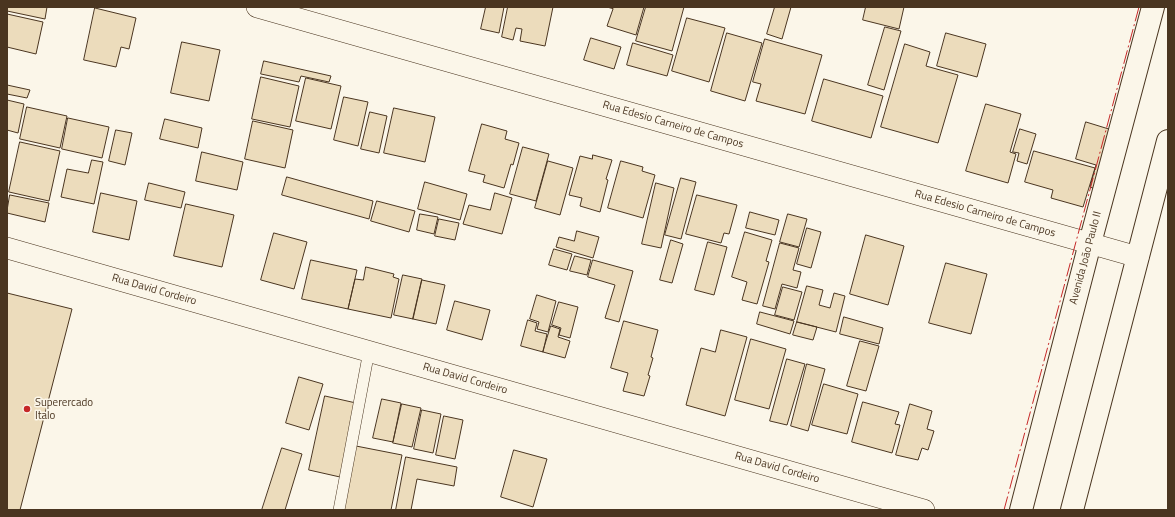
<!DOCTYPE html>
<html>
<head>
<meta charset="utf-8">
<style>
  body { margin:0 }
  #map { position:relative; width:1175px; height:517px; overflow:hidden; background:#fbf6e9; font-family:"Titillium Web",sans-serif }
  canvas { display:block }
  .frame { position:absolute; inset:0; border:8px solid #4a3520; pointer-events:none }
</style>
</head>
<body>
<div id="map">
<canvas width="1175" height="517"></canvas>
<div class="frame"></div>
</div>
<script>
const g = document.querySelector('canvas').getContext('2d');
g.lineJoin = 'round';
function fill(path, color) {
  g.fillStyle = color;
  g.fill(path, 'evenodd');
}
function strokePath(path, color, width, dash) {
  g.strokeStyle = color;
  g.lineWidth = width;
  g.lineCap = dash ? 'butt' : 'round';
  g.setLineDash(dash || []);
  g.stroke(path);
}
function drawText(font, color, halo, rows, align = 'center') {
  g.font = font + ' "Titillium Web",sans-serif';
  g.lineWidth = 3;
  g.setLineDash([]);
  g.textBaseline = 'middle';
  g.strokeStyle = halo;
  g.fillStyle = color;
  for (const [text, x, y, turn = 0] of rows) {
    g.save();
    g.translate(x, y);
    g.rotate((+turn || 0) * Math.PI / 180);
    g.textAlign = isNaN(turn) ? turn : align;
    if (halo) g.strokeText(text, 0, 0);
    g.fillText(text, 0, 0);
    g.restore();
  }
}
const building = new Path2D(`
  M7,7H47L45,19L7,11Z
  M486,7H504L499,33L481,29Z
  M508,7H553L545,46L520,41L522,29L516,28L513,40L502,37Z
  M607,7H644L636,35L607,26L613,9Z
  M646,7H684L672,51L636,41Z
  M775,7H791L782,39L767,34Z
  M866,7H904L899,29L863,20Z
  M95,8L136,18L129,49L121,47L116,67L84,60Z
  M7,14L43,22L36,54L7,47Z
  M687,18L725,28L709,82L672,71Z
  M885,27L901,31L884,90L868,85Z
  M727,33L762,43L745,101L711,91Z
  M946,33L986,44L977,77L937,66Z
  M591,38L621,47L614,69L584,60Z
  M765,39L822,55L805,114L756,101L761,84L753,82Z
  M182,42L220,50L209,101L171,93Z
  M633,43L673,55L667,76L627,65Z
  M905,44L930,52L926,66L958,75L938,143L881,127Z
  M264,61L331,76L329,82L301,76L299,82L261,74Z
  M261,77L299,86L290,127L252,119Z
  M306,78L341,86L331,129L296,121Z
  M824,79L883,96L871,138L812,121Z
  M7,85L30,90L27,98L7,94Z
  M344,97L368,102L358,146L334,140Z
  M7,100L24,104L18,133L7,130Z
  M986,104L1021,114L1010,152L1016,154L1008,183L966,171Z
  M27,107L67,116L60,148L20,139Z
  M394,108L435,117L425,162L384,153Z
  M370,112L387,116L379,153L361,149Z
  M68,118L109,127L102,158L62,149Z
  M165,119L202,128L198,148L160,139Z
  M253,121L293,130L285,168L245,159Z
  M1086,122L1112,130L1095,189L1090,187L1096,165L1076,159Z
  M482,124L507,131L505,139L519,143L513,165L511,164L504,188L483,182L485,175L469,171Z
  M1020,129L1036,134L1027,164L1017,161L1019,153L1013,152Z
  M116,130L132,133L125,165L109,161Z
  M20,142L60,151L49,201L9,192Z
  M523,147L549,154L536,201L510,194Z
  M1034,151L1095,168L1083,207L1051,198L1053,190L1025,182Z
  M202,152L243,162L237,190L196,181Z
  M593,155L612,160L606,179L608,180L600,212L580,206L582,198L569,195L580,156L592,159Z
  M92,160L103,162L94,204L61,197L67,169L88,173Z
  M548,161L573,168L560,215L535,208Z
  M621,161L643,167L642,171L655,175L643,218L608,208Z
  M287,177L373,201L369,219L282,195Z
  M681,178L696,182L681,239L665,235Z
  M425,182L467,194L460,220L418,209Z
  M149,183L185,192L181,208L145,200Z
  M656,183L674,188L661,248L642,244Z
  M101,193L137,201L129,240L93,232Z
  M495,193L512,198L502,234L463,224L469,205L490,210Z
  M10,195L49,203L45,222L7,213Z
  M697,195L737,205L729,234L724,233L721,243L686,234Z
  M377,201L415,211L409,232L371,221Z
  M186,204L234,215L222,267L174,256Z
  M750,212L779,220L775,235L746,228Z
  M420,214L438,217L434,234L417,230Z
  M788,214L807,219L799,247L780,242Z
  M439,219L459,223L455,240L435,236Z
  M807,228L821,232L811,268L797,264Z
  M577,231L599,237L593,258L556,247L559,237L574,241Z
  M745,232L772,240L766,261L769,262L757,304L742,300L747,282L732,277Z
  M274,233L307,242L294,289L261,280Z
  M866,235L904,246L888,305L850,294Z
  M671,240L683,244L672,283L660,280Z
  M708,242L727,247L714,295L695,290Z
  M780,243L799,248L793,270L801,272L797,288L782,284L775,309L763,306Z
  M554,249L572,254L567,270L549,265Z
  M575,256L591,260L587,275L570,271Z
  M311,260L357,270L348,309L302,299Z
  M593,260L633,271L619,322L605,318L615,285L588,277Z
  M946,263L987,274L971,334L929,323Z
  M366,267L394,274L393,277L399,279L391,318L348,309L355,279L363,280Z
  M403,275L422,279L413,319L394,315Z
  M422,280L445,285L436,324L413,319Z
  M807,286L823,290L819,305L830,308L834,293L845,296L836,332L797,322Z
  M783,287L802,292L794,320L775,315Z
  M7,293L72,309L20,510H7Z
  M537,295L556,301L548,332L537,329L539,322L530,319Z
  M455,301L490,310L482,340L447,330Z
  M559,302L578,307L570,338L559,335L561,328L552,325Z
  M760,312L794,321L790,334L757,324Z
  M844,317L883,328L879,344L840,334Z
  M528,320L537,323L535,331L547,334L543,352L521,346Z
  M624,321L658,330L651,357L653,358L648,375L650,376L644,396L623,391L628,373L611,368Z
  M797,322L817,327L813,340L793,335Z
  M551,326L560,329L558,337L570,341L565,358L543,352Z
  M721,330L747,337L725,416L686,405L701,348L715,352Z
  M751,339L786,349L769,409L735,400Z
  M860,341L879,346L866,391L847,386Z
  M787,359L805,364L787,425L770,421Z
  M807,364L825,369L808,431L791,426Z
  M299,377L323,384L309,430L286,423Z
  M824,384L858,394L847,434L812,425Z
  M325,396L356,403L340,477L309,470Z
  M382,399L401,403L393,442L373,438Z
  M863,402L899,412L895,424L900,425L892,453L852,442Z
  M402,404L421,408L412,447L393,443Z
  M910,404L932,411L927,429L934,431L928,450L922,448L918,460L896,455Z
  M422,410L441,414L433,453L414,449Z
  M444,416L463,420L455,459L436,455Z
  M356,446L402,455L391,510H343Z
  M282,448L302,454L285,510H262Z
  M514,450L547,459L533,507L501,497Z
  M406,457L457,467L454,486L417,479L411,510H396Z`);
fill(building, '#ecdcbc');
strokePath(building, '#4a3520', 1);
const service = new Path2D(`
  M339,510L369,351`);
const minor = new Path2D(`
  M257,7L1138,257
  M7,248L924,510`);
const secondary = new Path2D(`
  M1021,510L1090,243L1153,7
  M1072,510L1168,141`);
strokePath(service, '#4a3520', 12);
strokePath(minor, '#4a3520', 22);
strokePath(secondary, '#4a3520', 24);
strokePath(service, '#fbf6e9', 11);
strokePath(minor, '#fbf6e9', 21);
strokePath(secondary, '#fbf6e9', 22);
strokePath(new Path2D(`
  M1004,510L1139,7`), '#c62828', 1, [14, 3, 2, 3]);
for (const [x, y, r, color] of [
  [27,409,4,"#c62828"]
]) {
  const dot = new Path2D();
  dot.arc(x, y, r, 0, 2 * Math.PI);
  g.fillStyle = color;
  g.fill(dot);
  strokePath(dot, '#fbf6e9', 1.5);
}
drawText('11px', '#4a3520', '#fbf6e9', [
  ["Rua Edesio Carneiro de Campos",673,125,16],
  ["Rua Edesio Carneiro de Campos",985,214,16],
  ["Avenida João Paulo II",1086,258,-75],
  ["Rua David Cordeiro",154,290,16],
  ["Rua David Cordeiro",465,379,16],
  ["Rua David Cordeiro",777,468,16]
]);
drawText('11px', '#4a3520', '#fbf6e9', [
  ["Superercado",35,403],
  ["Italo",35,416]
], 'left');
</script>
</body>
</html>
